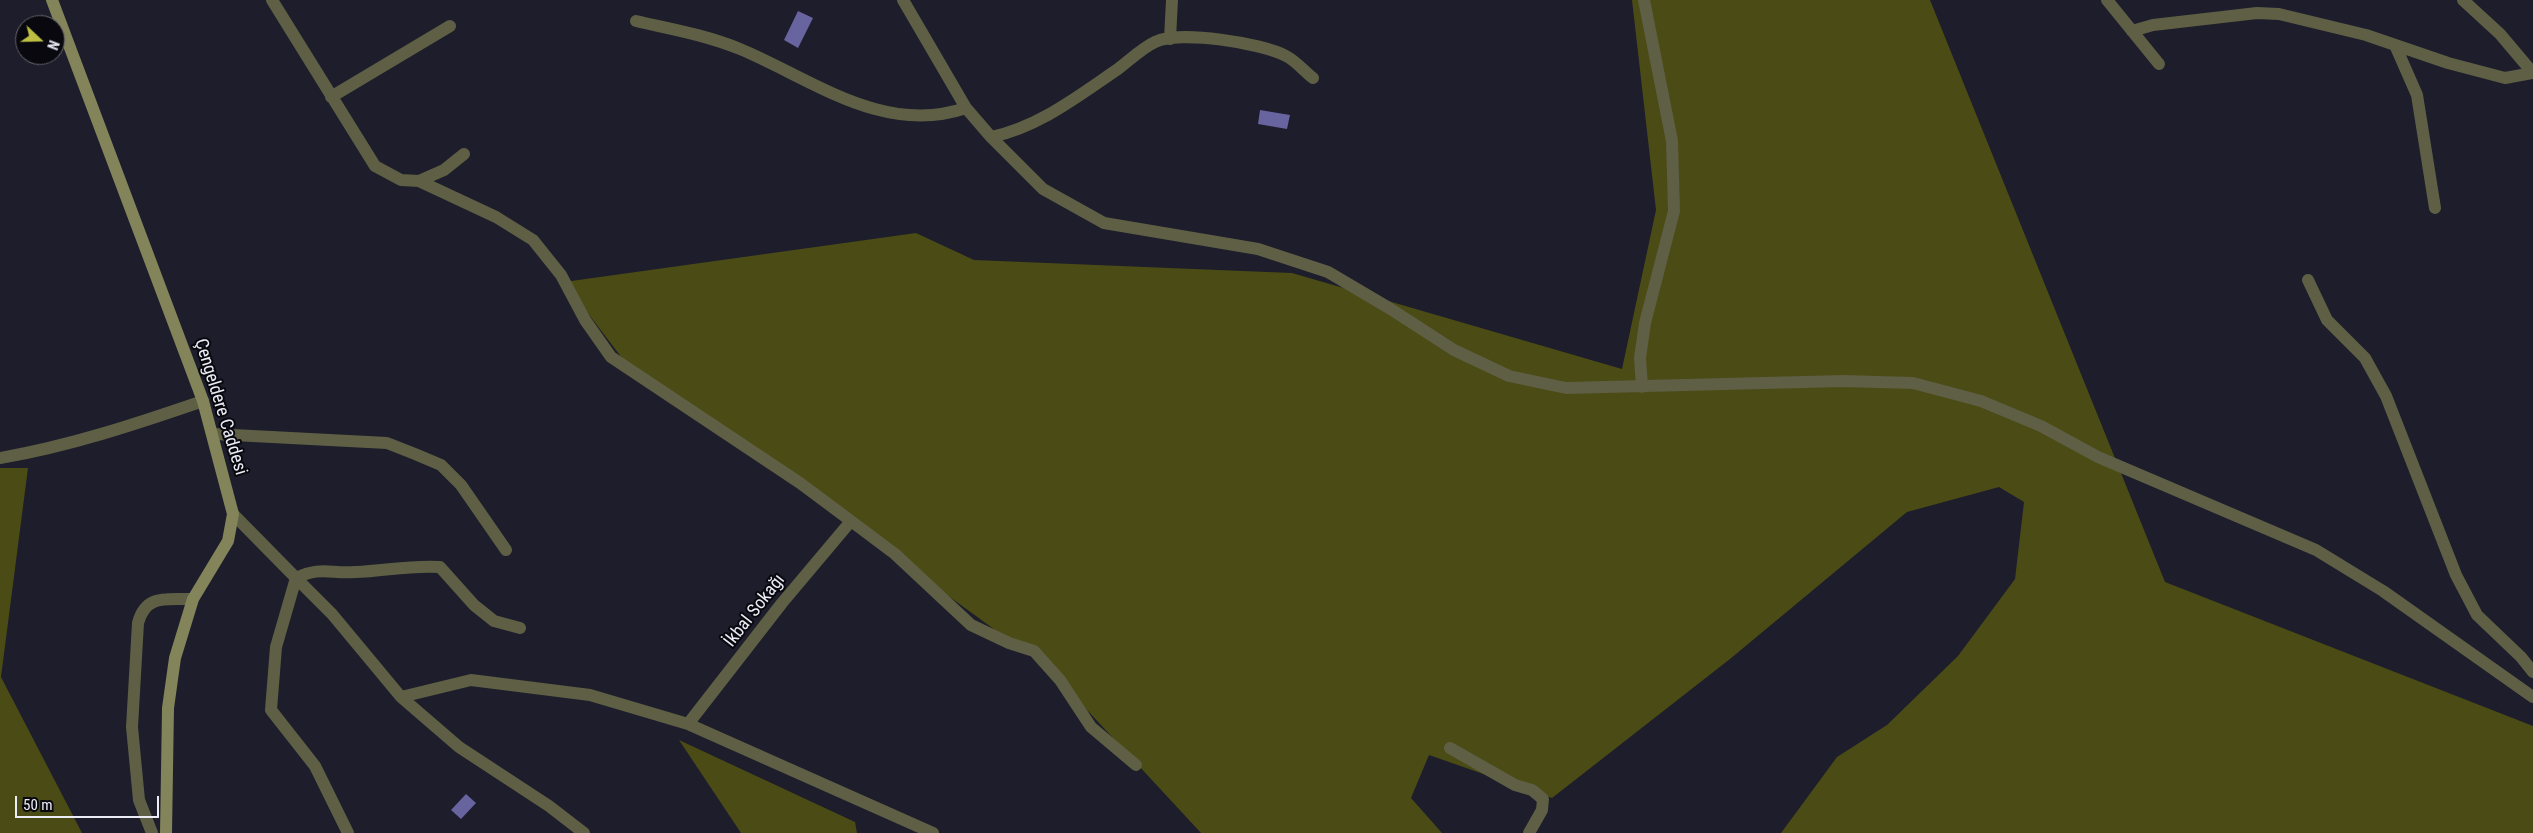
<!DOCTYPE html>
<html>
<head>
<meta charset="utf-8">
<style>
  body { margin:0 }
  #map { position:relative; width:2533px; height:833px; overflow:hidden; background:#1d1d2b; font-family:"Roboto Condensed",sans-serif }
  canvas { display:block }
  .north { position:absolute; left:15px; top:15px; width:50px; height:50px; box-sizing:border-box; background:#08080e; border:1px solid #63636b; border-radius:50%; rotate:111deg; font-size:14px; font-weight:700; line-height:20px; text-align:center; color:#ececf7 }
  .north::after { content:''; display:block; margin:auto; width:18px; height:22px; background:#bebf42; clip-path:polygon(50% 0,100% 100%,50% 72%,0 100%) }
  .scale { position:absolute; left:15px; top:796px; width:144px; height:22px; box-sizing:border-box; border:2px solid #ececf7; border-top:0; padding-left:6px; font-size:15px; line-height:18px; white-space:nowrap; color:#ececf7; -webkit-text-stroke:4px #08080e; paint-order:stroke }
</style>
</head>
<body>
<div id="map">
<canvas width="2533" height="833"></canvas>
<div class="north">N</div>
<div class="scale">50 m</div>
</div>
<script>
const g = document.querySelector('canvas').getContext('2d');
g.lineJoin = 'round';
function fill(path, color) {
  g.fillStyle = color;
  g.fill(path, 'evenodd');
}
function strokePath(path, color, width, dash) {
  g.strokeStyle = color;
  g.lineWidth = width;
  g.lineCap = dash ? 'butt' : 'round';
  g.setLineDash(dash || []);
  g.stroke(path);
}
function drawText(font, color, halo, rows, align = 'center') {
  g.font = font + ' "Roboto Condensed",sans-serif';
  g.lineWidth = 4;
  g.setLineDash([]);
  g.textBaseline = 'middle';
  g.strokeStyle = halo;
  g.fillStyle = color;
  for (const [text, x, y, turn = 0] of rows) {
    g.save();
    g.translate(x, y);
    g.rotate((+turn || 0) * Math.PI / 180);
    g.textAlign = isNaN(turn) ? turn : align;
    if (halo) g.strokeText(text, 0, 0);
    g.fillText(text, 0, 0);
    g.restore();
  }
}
fill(new Path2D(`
  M1632,0H1930L2165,582L2533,726V833H1781L1837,757L1887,725L1958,656L2015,579L2024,502L1999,487L1907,512L1730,659L1552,798L1429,755L1411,798L1442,833H1201L1050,670L622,358L564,282L916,233L974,260L1292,273L1622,369L1656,210Z
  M0,468H28L1,677L82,833H0Z
  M679,740L855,822L857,833H741Z`), '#4b4b16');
fill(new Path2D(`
  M798,11L813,18L798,48L784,40Z
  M1260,110L1290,115L1287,129L1258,124Z
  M466,794L476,803L461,819L451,810Z`), '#67649f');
strokePath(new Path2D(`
  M272,0L375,166L401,180L419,181L496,217L533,240L561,275L585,320L611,357L800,483L851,521L895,554L971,625L1009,643L1034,651L1060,680L1091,727L1136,765
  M903,0L966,108L991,137L1043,189L1104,223L1258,249L1328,272L1389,308L1454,350L1509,376L1566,388L1843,381L1913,383L1981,401L2041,426L2098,457L2316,550L2383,591L2533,697
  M2107,0L2159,64
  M2463,0L2500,34L2533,73
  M636,21C671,29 706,35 740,49C812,79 883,136 966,108
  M2132,31L2153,25L2257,13L2279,14L2366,35L2448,63L2505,78L2533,73
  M1170,39L1172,0
  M2395,45L2417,95L2435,208
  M331,97L450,26
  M991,137C1039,127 1078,96 1118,69C1130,60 1142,48 1155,42C1180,30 1262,43 1286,56C1296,61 1304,71 1313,78
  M419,181L444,170L464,154
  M2308,280L2327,320L2365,358L2386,396L2456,575L2477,615L2521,657L2533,672
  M1642,387L1640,358L1645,323L1674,211L1672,141L1644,0
  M214,434L387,443L415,454L441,465L461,485L506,550
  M0,458C70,446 136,424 203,401
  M233,514L296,578L276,647L271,710L315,766L348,833
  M520,628L494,621L474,605L440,567C408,565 386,571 355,572C331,574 320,566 296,578L332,614L401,697L471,680L590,695L688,724L933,833
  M401,697L459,747L549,806L584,833
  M688,724L782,603L851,521
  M1450,748L1515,785L1532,790L1543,799L1542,810L1529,833
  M152,833L139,800L132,727L138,623C146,593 168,600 193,599`), '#5e5f44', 12);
strokePath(new Path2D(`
  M52,0L203,401L233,514L228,541L193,599L175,658L168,708L166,833`), '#838459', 12);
drawText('18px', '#ececf7', '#08080e', [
  ["Çengeldere Caddesi",220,407,73],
  ["İkbal Sokağı",755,611,-52]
]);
</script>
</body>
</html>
